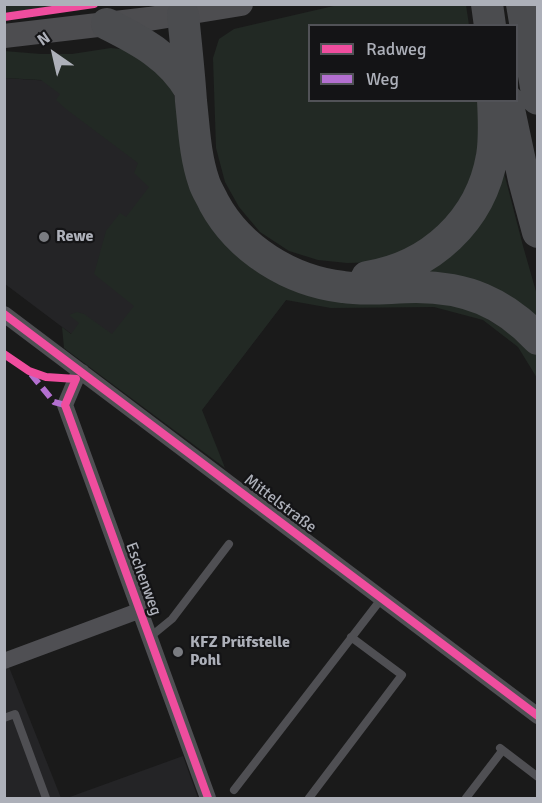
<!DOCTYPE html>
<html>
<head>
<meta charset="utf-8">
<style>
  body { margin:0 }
  #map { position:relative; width:542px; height:803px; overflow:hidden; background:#1a1a1a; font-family:Signika,sans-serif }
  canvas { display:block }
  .frame { position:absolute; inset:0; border:6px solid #adb0b9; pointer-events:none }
  .legend { position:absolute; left:308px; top:24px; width:210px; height:78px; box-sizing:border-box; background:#141416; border:2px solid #515257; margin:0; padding:8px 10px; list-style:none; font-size:18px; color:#adb0b9 }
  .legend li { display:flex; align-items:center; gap:12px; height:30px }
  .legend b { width:30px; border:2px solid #515257 }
  .north { position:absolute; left:24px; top:24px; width:60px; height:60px; -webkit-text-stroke:4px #141416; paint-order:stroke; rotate:326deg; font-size:16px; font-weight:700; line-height:24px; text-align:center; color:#adb0b9 }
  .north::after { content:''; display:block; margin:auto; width:21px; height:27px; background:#adb0b9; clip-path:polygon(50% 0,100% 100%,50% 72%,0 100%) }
</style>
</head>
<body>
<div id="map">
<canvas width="542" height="803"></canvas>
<div class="frame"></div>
<ul class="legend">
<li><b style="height:8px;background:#ef4d9e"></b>Radweg</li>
<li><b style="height:8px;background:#b36fd0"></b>Weg</li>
</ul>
<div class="north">N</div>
</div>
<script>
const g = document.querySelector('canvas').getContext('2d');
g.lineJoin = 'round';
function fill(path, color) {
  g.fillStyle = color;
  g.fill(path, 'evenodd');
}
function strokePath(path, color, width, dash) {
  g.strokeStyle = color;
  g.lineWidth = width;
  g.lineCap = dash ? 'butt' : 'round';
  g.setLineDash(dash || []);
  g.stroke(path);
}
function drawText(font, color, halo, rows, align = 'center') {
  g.font = font + ' Signika,sans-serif';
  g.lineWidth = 4.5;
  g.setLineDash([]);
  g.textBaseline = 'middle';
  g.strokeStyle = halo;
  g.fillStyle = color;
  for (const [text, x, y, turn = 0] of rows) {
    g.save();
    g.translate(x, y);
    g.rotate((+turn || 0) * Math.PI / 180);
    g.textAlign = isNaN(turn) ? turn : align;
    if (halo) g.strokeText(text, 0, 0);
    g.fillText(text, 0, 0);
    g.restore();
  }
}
fill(new Path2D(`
  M4,78L115,85L168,196L286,300L191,424L5,284Z
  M5,657L61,798H5Z
  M183,756L198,798H67Z`), '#242426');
fill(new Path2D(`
  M5,4H63V5L5,13Z
  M338,5H466L469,25L310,26V100L479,101L482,118L473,176L443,228L385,262L347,263L318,260L289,251L260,232L239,207L225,182L216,148L213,58L219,39L234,29Z
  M111,48L131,50L166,75L174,95L179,120L222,239L253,269L293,289L452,297L537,350V378L518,347L483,320L434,307L331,308L286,300L202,410L225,468L64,348L62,327L71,334L79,323L69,315L77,312L84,314L112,334L134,306L94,274L106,231L120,213L126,217L149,187L134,173L138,163L66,109L56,100L60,94L41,80L5,78L4,51L41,54H72Z
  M502,165L523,246L537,295V322L401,277Z`), '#222924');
strokePath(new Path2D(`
  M150,637L172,619L229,544
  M4,718L15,714L46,798
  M500,748L538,777
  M234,790L382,598
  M309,798L402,675L351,637
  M466,798L502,751`), '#4f4f53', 8);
strokePath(new Path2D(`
  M4,314L538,716
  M82,372L76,379L65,405L208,798
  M4,661L141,610`), '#4f4f53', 16);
strokePath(new Path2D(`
  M4,36L149,19L241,4`), '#4d4d50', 24);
strokePath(new Path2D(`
  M487,4L490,26
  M522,4L538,99
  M183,15C186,44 189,72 191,101C194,128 195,156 204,182C206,189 211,196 214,203C239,249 290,281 343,287C367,291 391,287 416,287C466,287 503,302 538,339
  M107,24C141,41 171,57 190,90
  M507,100L524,180L538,232
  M367,277C430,267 481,221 492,156C495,138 494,119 493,100`), '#4b4c4f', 32);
strokePath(new Path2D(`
  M31,374L54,402L65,405`), '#b36fd0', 6, [12, 6]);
strokePath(new Path2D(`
  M4,17L94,4
  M4,314L538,716
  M4,354L29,371L46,377L76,379L65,405L208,798`), '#ef4d9e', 8);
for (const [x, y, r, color] of [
  [44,237,6,"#7a7c81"],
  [178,652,6,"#7a7c81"]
]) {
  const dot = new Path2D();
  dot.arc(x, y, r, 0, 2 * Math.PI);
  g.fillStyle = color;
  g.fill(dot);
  strokePath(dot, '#141416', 2);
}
drawText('bold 16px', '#adb0b9', '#141416', [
  ["Rewe",56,237],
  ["KFZ Prüfstelle",190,643],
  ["Pohl",190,661]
], 'left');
drawText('16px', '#adb0b9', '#141416', [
  ["Mittelstraße",280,504,37],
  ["Eschenweg",143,579,70]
]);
</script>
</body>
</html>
